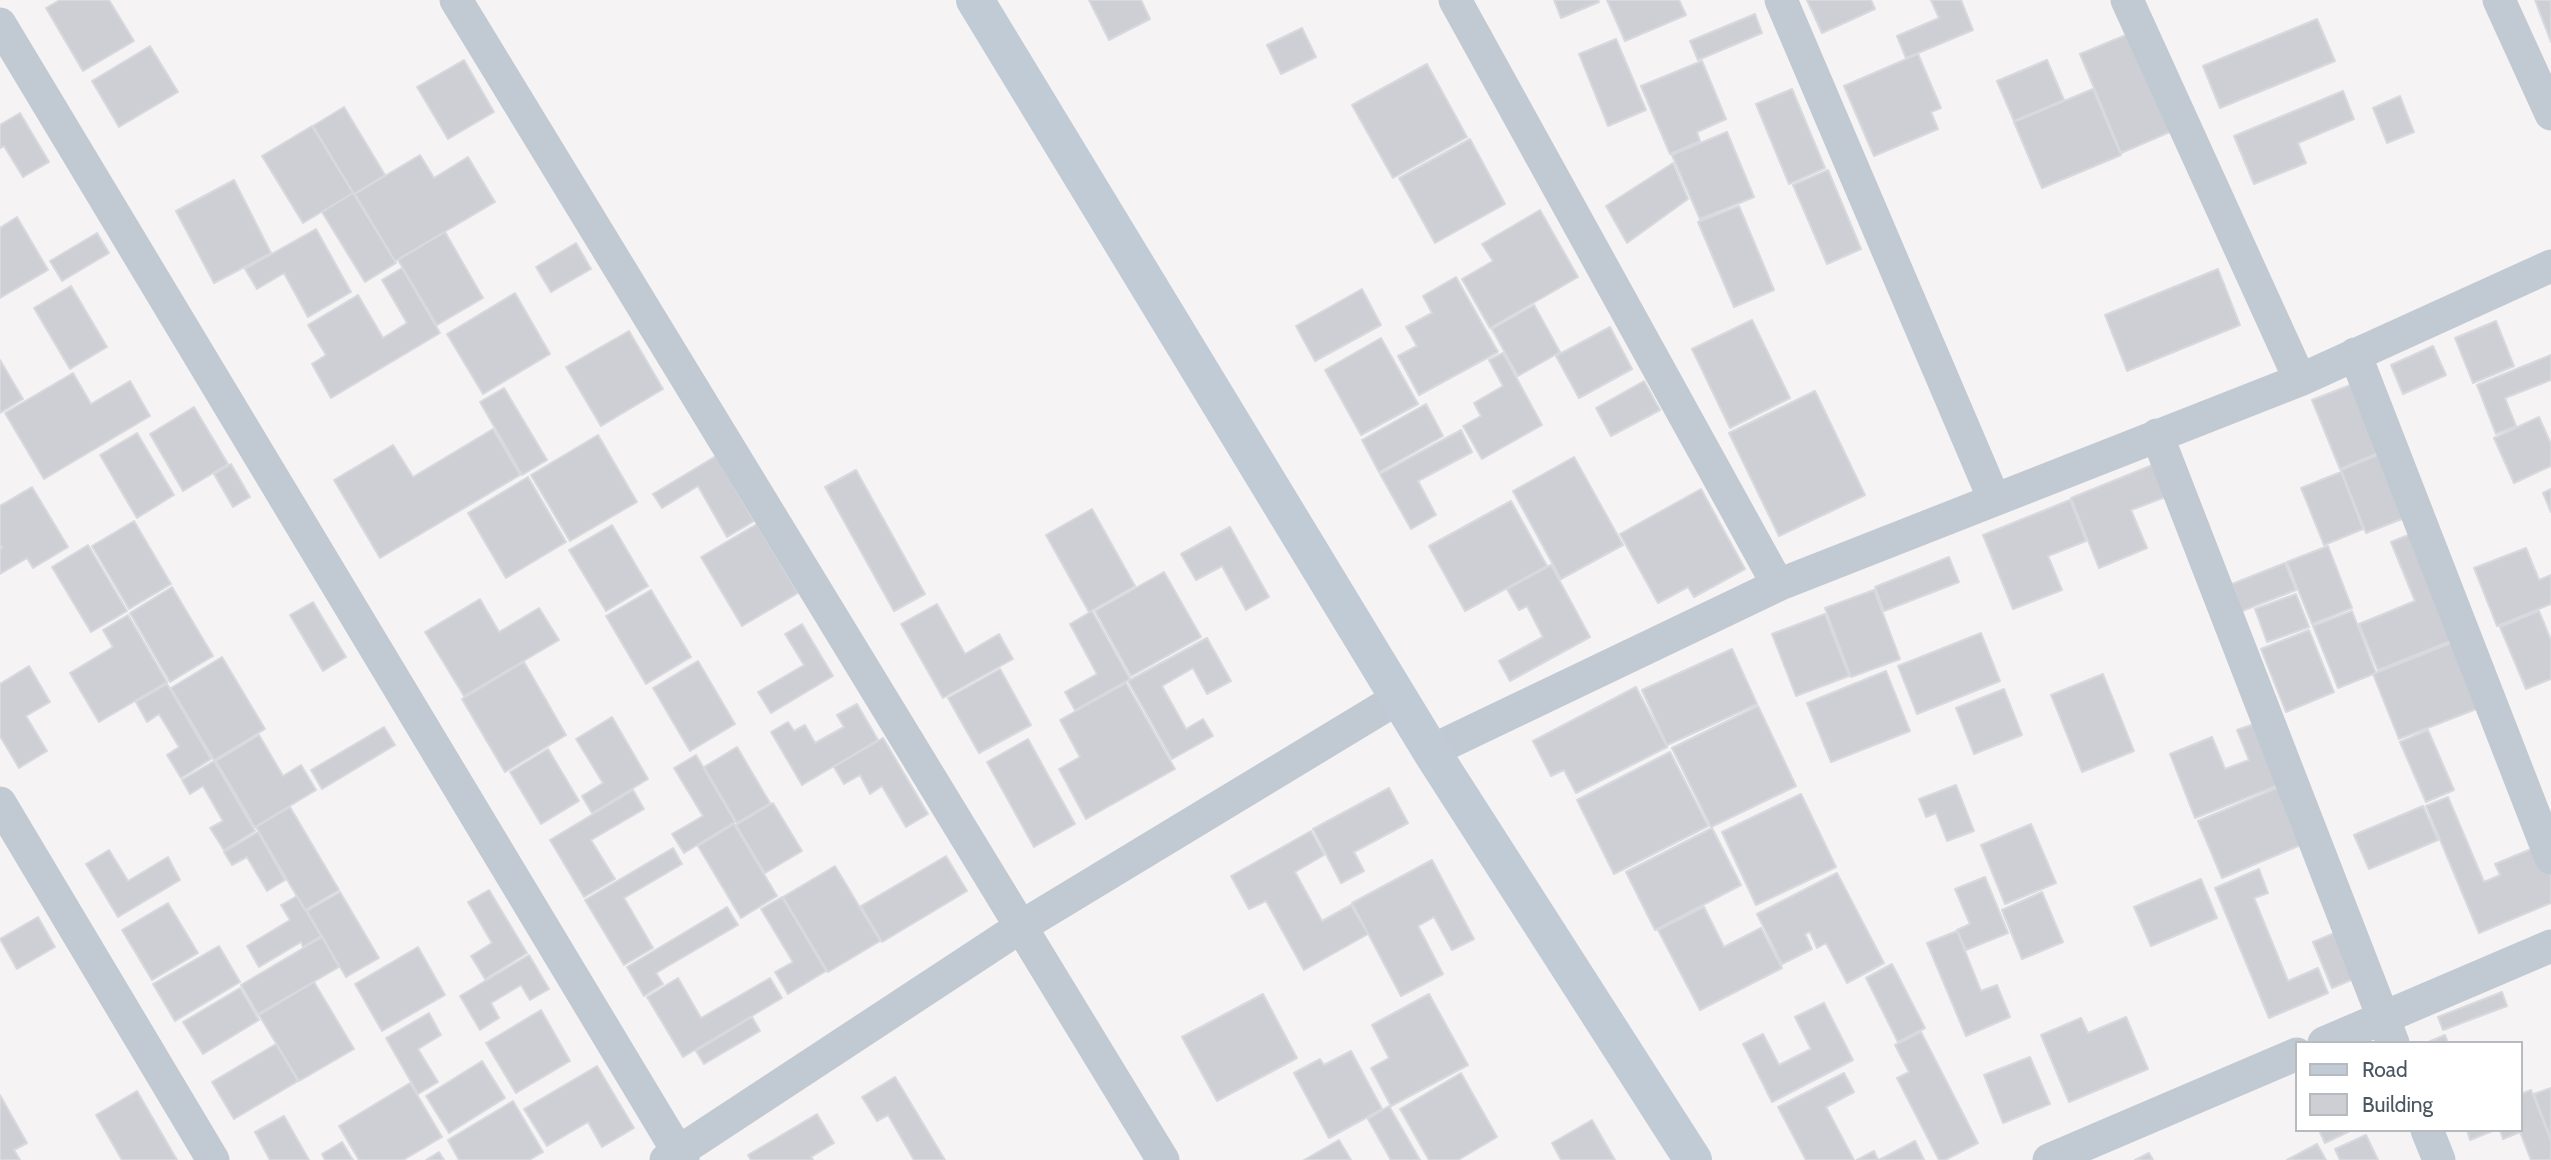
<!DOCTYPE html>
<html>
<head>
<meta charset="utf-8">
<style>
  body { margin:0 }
  #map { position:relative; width:2551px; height:1160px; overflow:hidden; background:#f5f3f3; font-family:Cabin,sans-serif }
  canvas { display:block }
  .legend { position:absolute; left:2295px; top:1041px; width:228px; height:91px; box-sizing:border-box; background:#fff; border:2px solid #b7bbc0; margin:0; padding:9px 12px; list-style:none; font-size:21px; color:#4a5661 }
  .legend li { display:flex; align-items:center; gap:14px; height:35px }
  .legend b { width:35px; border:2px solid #b7bbc0 }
</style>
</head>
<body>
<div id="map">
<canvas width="2551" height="1160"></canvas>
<ul class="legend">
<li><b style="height:9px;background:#c1cbd6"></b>Road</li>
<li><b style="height:19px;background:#cdcfd5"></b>Building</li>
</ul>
</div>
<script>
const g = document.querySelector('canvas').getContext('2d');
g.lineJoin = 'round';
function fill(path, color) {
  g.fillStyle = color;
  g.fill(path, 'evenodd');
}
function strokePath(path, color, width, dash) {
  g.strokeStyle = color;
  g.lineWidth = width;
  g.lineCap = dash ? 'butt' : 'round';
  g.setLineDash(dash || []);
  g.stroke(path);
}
const building = new Path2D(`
  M60,0H109L134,41L83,71L46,8Z
  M1089,0H1141L1150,19L1109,40Z
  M1554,0H1598L1599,2L1561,18Z
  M1607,0H1679L1686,15L1625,41Z
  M1807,0H1871L1875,9L1822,33Z
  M1931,0H1961L1973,30L1906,58L1897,36L1939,18Z
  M2535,0H2551V42Z
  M1755,14L1762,33L1698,60L1690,41Z
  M2317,19L2335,61L2220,108L2203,66Z
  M1302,28L1316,57L1281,74L1267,45Z
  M2131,33L2172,131L2121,153L2080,54Z
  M1616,39L1646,110L1608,126L1579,54Z
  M150,46L178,92L119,127L92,81Z
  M1918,54L1941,108L1931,112L1938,129L1874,156L1844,86Z
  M464,60L494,112L448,139L417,87Z
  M2047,60L2064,100L2014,121L1997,81Z
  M1702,61L1726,119L1697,132L1700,141L1670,154L1641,86Z
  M1427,64L1467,137L1393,178L1352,105Z
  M1792,89L1825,168L1789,184L1756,104Z
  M2093,89L2121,155L2042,188L2014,122Z
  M2343,91L2354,119L2298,143L2306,163L2254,184L2234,136Z
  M2400,96L2414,132L2387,143L2373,108Z
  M344,107L385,175L354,194L313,126Z
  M20,113L49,162L23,177L4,146L0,148V125Z
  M312,126L353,193L303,223L262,156Z
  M1727,132L1754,197L1700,219L1672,155Z
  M1470,139L1505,204L1435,243L1399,178Z
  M420,155L434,178L468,157L495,202L395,261L355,194Z
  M1673,163L1688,199L1627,243L1606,206Z
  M1828,170L1861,249L1827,264L1793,185Z
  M234,180L271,253L214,283L176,211Z
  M353,193L396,263L365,282L322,212Z
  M1739,206L1774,290L1734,307L1698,222Z
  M1540,210L1578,277L1490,328L1462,279L1493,261L1482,244Z
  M17,217L48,270L0,298V228Z
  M316,229L351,292L308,317L284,273L257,289L245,269Z
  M445,232L483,298L437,325L398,260Z
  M97,233L109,253L62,281L50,261Z
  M576,243L591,269L551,292L536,267Z
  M402,268L440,333L331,398L312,364L326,355L308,325L358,295L383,338L407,323L382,280Z
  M2218,269L2240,325L2127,371L2105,315Z
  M1456,277L1498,352L1419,395L1398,356L1417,346L1406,327L1432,313L1423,296Z
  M71,286L107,347L70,369L34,308Z
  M1362,289L1381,325L1315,361L1296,326Z
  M515,293L550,354L483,394L447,334Z
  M1534,305L1560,352L1518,376L1492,329Z
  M1752,320L1790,398L1730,428L1692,349Z
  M2496,321L2514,366L2473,383L2455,338Z
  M1610,327L1632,369L1579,398L1556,356Z
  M629,331L663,389L601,426L566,367Z
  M1381,338L1418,404L1361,435L1325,370Z
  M2433,346L2446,375L2403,394L2391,365Z
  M1503,353L1542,425L1482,459L1463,426L1481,416L1474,403L1503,386L1489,360Z
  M2551,355V380L2505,398L2516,426L2496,434L2477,385Z
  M0,360L23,399L0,413Z
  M73,373L91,404L130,381L150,416L44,479L5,413Z
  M1644,381L1660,410L1611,436L1596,408Z
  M2353,384L2381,452L2340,469L2312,400Z
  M504,388L547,460L522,475L480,402Z
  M1815,391L1865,495L1779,536L1729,433Z
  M1426,404L1443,436L1379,472L1362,440Z
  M194,407L228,464L183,491L150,434Z
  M2539,417L2551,444V466L2514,483L2494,438Z
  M493,429L520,475L380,558L334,480L393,445L413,477Z
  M1461,430L1472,452L1418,481L1436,515L1411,529L1380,474Z
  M137,433L174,495L137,518L100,455Z
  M598,435L637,502L570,541L531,475Z
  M2382,453L2407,517L2366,533L2341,470Z
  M716,456L754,521L727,537L698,486L662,508L653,494Z
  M1574,457L1623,545L1561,579L1513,491Z
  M231,464L250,497L233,507L214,474Z
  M2155,464L2168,496L2131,510L2147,548L2099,568L2071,498Z
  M856,470L925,594L894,611L825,487Z
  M2341,472L2363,529L2324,545L2301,488Z
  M528,477L566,542L506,578L468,513Z
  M32,487L68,547L33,568L27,558L0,574V549L2,548L0,544V506Z
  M1701,489L1745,569L1694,597L1688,587L1658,603L1620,534Z
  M2551,489V512L2543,493Z
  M2070,500L2086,541L2048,556L2062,590L2013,609L1983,535Z
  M1511,501L1547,566L1465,611L1429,546Z
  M1092,509L1135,586L1089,612L1046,535Z
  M134,521L171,584L129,609L92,546Z
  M757,524L798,593L742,626L701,557Z
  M612,525L648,586L606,611L569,550Z
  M1230,527L1269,597L1246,610L1222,566L1196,580L1181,554Z
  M2416,532L2458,638L2378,670L2359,624L2415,601L2391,542Z
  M88,545L127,611L91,632L52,567Z
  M2328,546L2352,608L2312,624L2287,562Z
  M2526,548L2539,580L2551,575V604L2497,626L2474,568Z
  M1949,557L1959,582L1884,611L1875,587Z
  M2285,563L2296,590L2242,611L2232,584Z
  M1551,565L1590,637L1510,681L1499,661L1543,637L1527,606L1519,610L1507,589Z
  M1164,572L1201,637L1131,676L1095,611Z
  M172,587L213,656L170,682L130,613Z
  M651,590L691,657L646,684L606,616Z
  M1874,590L1900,659L1851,677L1825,608Z
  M2296,594L2309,627L2267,642L2255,609Z
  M480,599L499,632L539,608L559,640L464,696L425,632Z
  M313,602L346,657L323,671L290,615Z
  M937,604L965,654L999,634L1013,659L943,698L901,624Z
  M1092,611L1130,679L1075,710L1065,692L1097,674L1070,624Z
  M2352,611L2376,673L2338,688L2313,626Z
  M2539,611L2551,640V679L2526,689L2500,627Z
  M1825,614L1849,676L1796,696L1772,634Z
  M128,615L167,682L99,722L70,673L113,647L103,630Z
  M802,624L833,676L771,713L758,692L804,665L785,634Z
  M2309,630L2334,692L2286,712L2261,649Z
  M1981,633L2000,681L1917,714L1898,666Z
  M1207,638L1231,681L1207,694L1193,668L1162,686L1186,729L1203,719L1213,736L1172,759L1128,681Z
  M2459,640L2484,706L2399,739L2373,674Z
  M1732,649L1757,704L1667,745L1642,690Z
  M222,657L265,729L214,760L171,688Z
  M698,661L735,724L690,751L653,688Z
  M524,662L566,735L505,772L462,699Z
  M29,666L50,702L26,716L47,751L19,768L0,736V684Z
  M1000,669L1031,725L979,753L948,698Z
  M1886,671L1910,731L1831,762L1807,703Z
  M2103,674L2134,751L2082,772L2051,695Z
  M1126,683L1175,769L1086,819L1059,769L1080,757L1060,720Z
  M167,684L211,759L181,778L167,755L179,747L159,714L147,722L136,702Z
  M1636,687L1667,747L1576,793L1564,770L1551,776L1533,741Z
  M2004,689L2022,735L1974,754L1956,708Z
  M857,704L878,740L802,785L771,732L788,722L794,731L805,725L815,743L844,727L837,715Z
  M1758,706L1796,786L1711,827L1672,748Z
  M612,717L648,779L592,813L582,796L603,783L576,739Z
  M2257,723L2281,784L2195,818L2170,754L2212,737L2225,769L2249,760L2237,730Z
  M384,727L395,745L322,789L311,770Z
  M2428,730L2454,790L2426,802L2400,742Z
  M259,735L283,776L301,765L316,790L255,827L216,761Z
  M883,738L928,814L906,827L882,786L870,794L860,775L844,784L834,767Z
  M1028,739L1075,824L1034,847L987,762Z
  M737,747L770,803L737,823L704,767Z
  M548,749L579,801L541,824L510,772Z
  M1670,752L1708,826L1614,874L1577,800Z
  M696,755L735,822L684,853L672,834L703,816L674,768Z
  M214,761L255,831L224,850L210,828L223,821L203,786L190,794L182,780Z
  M1956,785L1974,831L1947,841L1936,813L1926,817L1919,799Z
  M2279,787L2303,844L2222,878L2198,821Z
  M1389,788L1408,823L1354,852L1364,871L1341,883L1313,829Z
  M633,790L644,809L591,840L615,879L584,897L550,840Z
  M1801,794L1836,867L1756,905L1722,832Z
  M2448,797L2484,882L2500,875L2495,864L2541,845L2551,870V903L2479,933L2426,806Z
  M773,803L802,851L765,873L736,825Z
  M2423,806L2438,840L2369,869L2354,835Z
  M290,807L339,890L305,910L256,827Z
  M734,824L777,896L741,918L698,846Z
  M2031,824L2056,883L2005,904L1981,845Z
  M1712,828L1741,885L1655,930L1626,872Z
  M1311,831L1324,855L1295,872L1322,921L1351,905L1368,934L1304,970L1266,901L1249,909L1231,876Z
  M258,832L285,880L267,891L247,857L232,865L224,852Z
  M673,848L682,864L624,898L653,948L624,965L585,900Z
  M109,850L128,881L168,857L180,880L118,917L86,864Z
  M946,856L967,891L882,942L861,906Z
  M1432,860L1474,939L1452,950L1434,917L1418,926L1443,974L1401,996L1352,903Z
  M835,866L880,941L828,972L783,897Z
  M2259,869L2268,893L2254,898L2288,981L2318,968L2328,993L2269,1018L2215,888Z
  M1837,873L1884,963L1847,983L1826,943L1817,948L1810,932L1805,934L1812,949L1782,964L1757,914Z
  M1985,877L2008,933L1966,950L1957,930L1970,924L1955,889Z
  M2201,879L2217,918L2151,946L2134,907Z
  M489,890L527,953L485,979L471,956L492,943L468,902Z
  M340,892L379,958L346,977L307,911Z
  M2042,892L2063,942L2022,959L2002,910Z
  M297,896L321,936L303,947L301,942L259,967L247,946L290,920L281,905Z
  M782,897L826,971L788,994L775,972L793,962L761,909Z
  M168,903L198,953L152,980L122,930Z
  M727,907L738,925L656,973L663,984L644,996L627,967Z
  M1704,907L1724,947L1761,928L1782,968L1700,1010L1658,930Z
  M38,917L55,947L17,969L0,939Z
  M1957,931L1981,991L1997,985L2010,1017L1966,1036L1927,943Z
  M2337,932L2356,978L2332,988L2313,942Z
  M322,937L339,967L258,1014L241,985Z
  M219,946L240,982L175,1021L153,984Z
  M418,947L445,995L382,1031L355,984Z
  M529,955L549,989L530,1000L521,985L491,1003L499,1018L480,1030L460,996Z
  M1892,964L1925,1028L1898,1042L1866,978Z
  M678,978L701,1018L770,978L782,998L683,1057L647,997Z
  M314,982L354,1049L299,1081L259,1015Z
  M240,988L259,1020L203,1054L183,1022Z
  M2502,992L2507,1006L2443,1030L2438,1017Z
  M1263,994L1297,1058L1217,1101L1182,1037Z
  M1429,994L1468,1065L1391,1106L1371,1068L1389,1058L1372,1025Z
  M1824,1003L1853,1060L1772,1102L1743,1044L1763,1034L1779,1065L1811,1049L1795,1017Z
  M541,1010L570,1061L516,1093L486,1043Z
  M429,1013L441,1035L418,1049L438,1082L418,1094L386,1038Z
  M752,1017L760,1031L704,1064L696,1051Z
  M2126,1017L2148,1069L2069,1102L2041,1035L2081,1018L2088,1033Z
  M1921,1032L1978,1143L1945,1160H1939L1897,1078L1909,1072L1895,1045Z
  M2445,1035L2448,1043H2426Z
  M276,1044L298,1081L234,1119L212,1082Z
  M1351,1051L1382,1109L1329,1138L1294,1073L1320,1059L1324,1065Z
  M2030,1057L2050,1104L2003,1123L1984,1075Z
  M482,1061L505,1098L449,1133L426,1096Z
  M597,1066L634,1128L602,1147L588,1122L547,1146L524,1109Z
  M1461,1073L1497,1137L1458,1160H1429L1400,1109Z
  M1844,1073L1854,1092L1826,1107L1854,1160H1806L1778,1107Z
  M895,1077L945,1160H914L888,1115L877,1121L862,1097Z
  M410,1083L442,1137L403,1160H359L339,1126Z
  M2551,1088V1139L2534,1094Z
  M2531,1090L2551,1141V1160H2531L2520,1132L2503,1139L2500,1130H2521V1094Z
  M137,1091L177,1160H122L96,1115Z
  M0,1095L27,1143L14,1150L20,1160H0Z
  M513,1101L543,1152L529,1160H459L448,1140Z
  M1389,1106L1420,1160H1391L1368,1119Z
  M817,1114L834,1143L811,1157L813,1160H751L748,1155Z
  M284,1116L309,1160H270L255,1132Z
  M1592,1120L1615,1160H1561L1552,1143Z
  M2319,1130H2352L2325,1143Z
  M2467,1130H2495L2470,1140Z
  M2366,1135L2378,1160H2340L2335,1149Z
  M1339,1140L1351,1160H1304Z
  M1915,1141L1924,1160H1879Z
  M342,1142L353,1160H325L322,1154Z
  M2317,1144L2326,1160H2287Z
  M1874,1151L1878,1160H1857Z
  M439,1152L444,1160H426Z
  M2149,1153L2153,1160H2135Z`);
fill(building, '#cdcfd5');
strokePath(building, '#d7d9de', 2);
strokePath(new Path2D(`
  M456,0L1163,1160
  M1455,0L1778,585
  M1781,0L1994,499
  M2127,0L2300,380
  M2499,0L2551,114
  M0,24L683,1160
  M2355,354L2551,858
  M2157,435L2393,1043
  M1431,751L1778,585L2300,380L2551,266
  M0,803L213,1160
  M2324,1043L2551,946
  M2427,1130L2439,1160
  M666,1160L1022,926L1400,697
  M2049,1160L2297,1054`), '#c1cad2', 33);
strokePath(new Path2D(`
  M975,0L1431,751L1693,1160`), '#c1cbd6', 38);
</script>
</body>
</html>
